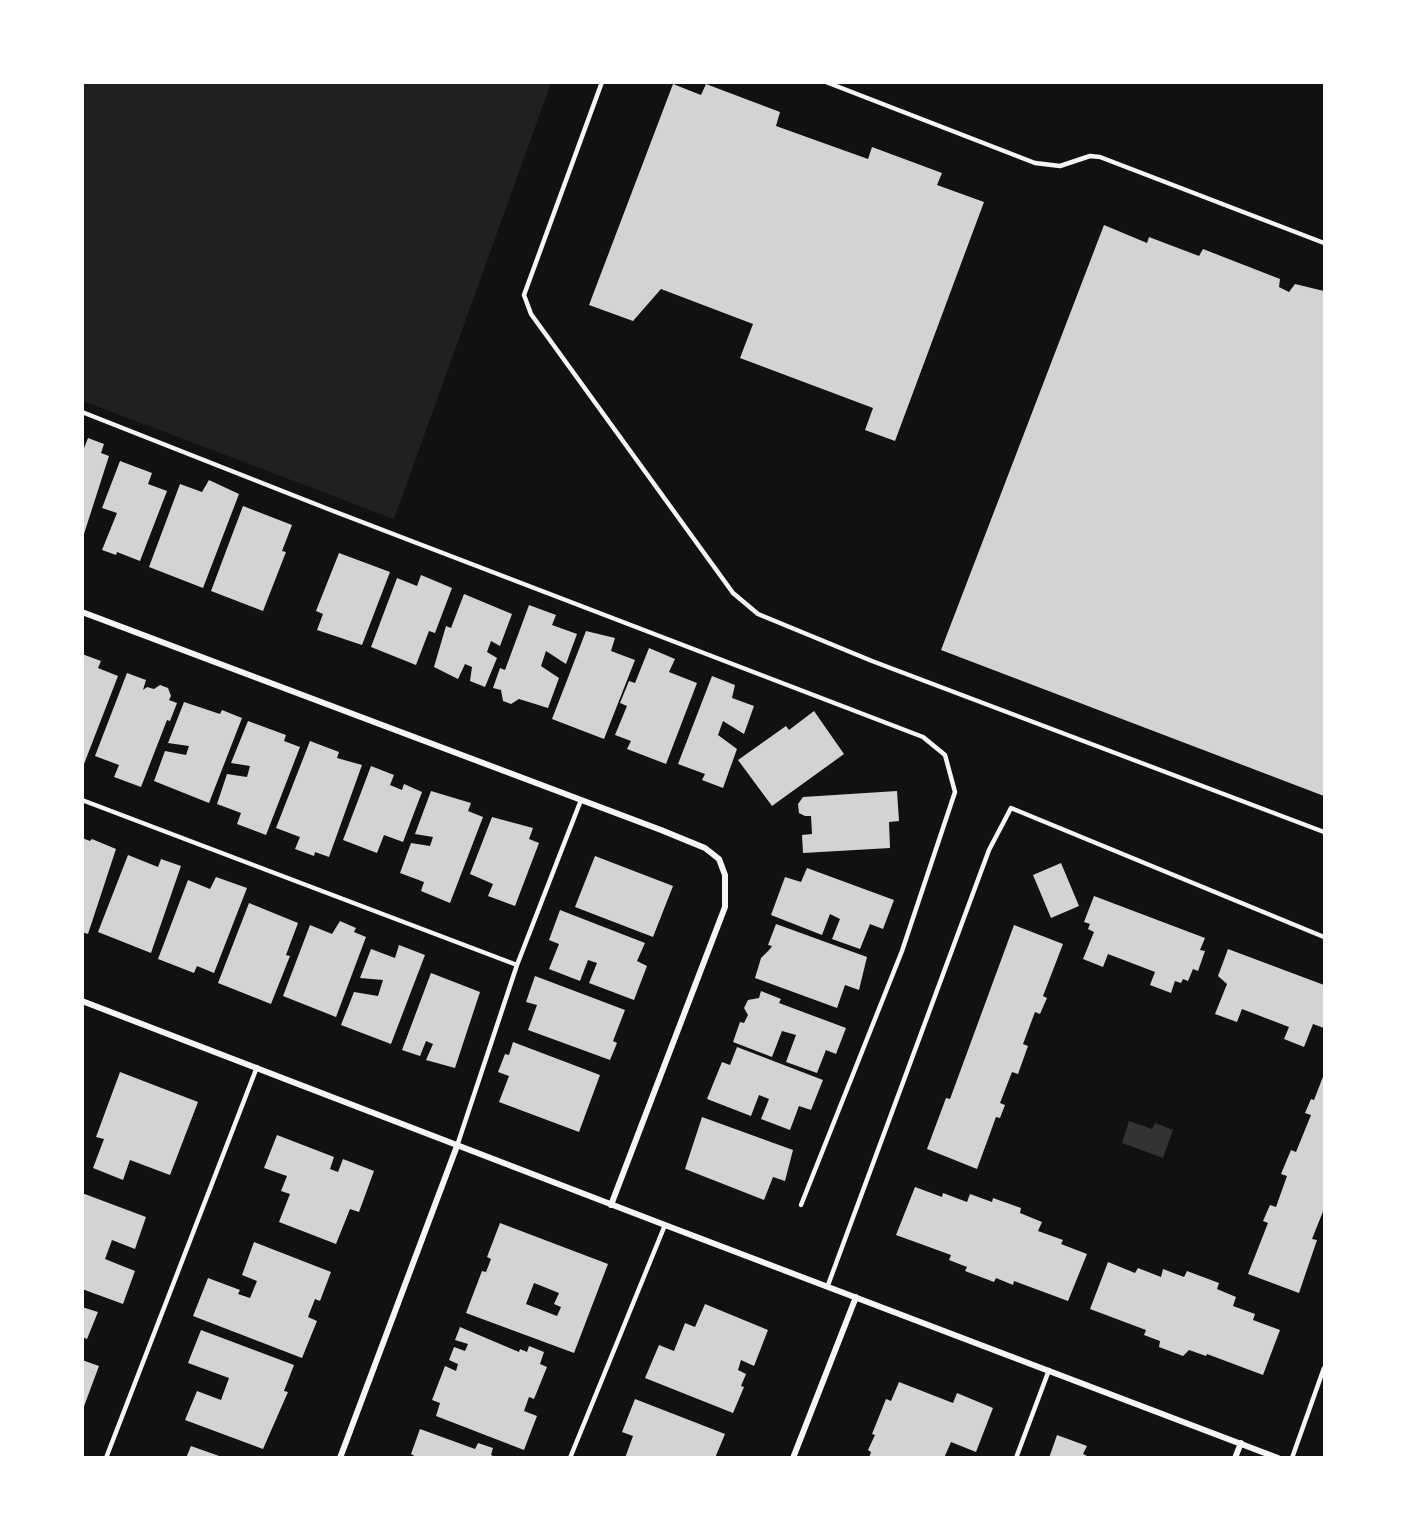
<!DOCTYPE html>
<html>
<head>
<meta charset="utf-8">
<style>
  body { margin:0 }
  #map { position:relative; width:1407px; height:1540px; overflow:hidden; background:#111; font-family:Jost,sans-serif }
  canvas { display:block }
  .frame { position:absolute; inset:0; border:84px solid #fff; pointer-events:none }
</style>
</head>
<body>
<div id="map">
<canvas width="1407" height="1540"></canvas>
<div class="frame"></div>
</div>
<script>
const ctx = document.querySelector('canvas').getContext('2d');
ctx.lineJoin = 'round';
function fill(path, color) { ctx.fillStyle = color; ctx.fill(path, 'evenodd'); }
const poly = rows => new Path2D(rows.map(r => 'M' + r).join(''));
function trace(path, color, width, dash) { ctx.strokeStyle = color; ctx.lineWidth = width; ctx.lineCap = dash ? 'butt' : 'round'; ctx.setLineDash(dash || []); ctx.stroke(path); }
fill(poly([
  [82,83,551,83,394,519,83,401]
]), '#202020');
fill(poly([
  [1129,1121,1152,1129,1155,1123,1173,1130,1163,1158,1122,1143]
]), '#333');
fill(poly([
  [673,84,701,95,706,84,780,112,776,126,868,159,872,147,942,173,937,185,984,202,895,441,865,430,873,408,740,358,753,324,661,289,633,321,589,305],
  [1104,225,1147,243,1149,237,1199,256,1203,249,1280,279,1279,287,1289,292,1295,284,1324,291,1324,796,941,650],
  [88,438,104,444,101,453,109,456,83,537,82,448,84,448],
  [120,461,152,473,148,484,167,491,140,561,117,552,116,555,102,550,117,513,102,508],
  [209,480,239,494,203,588,149,567,180,484,202,492],
  [243,506,292,525,282,551,286,552,263,611,211,591],
  [339,553,390,572,362,645,317,630,323,614,316,611],
  [421,575,452,588,435,633,429,631,416,665,371,647,397,578,417,586],
  [464,594,512,614,500,646,491,641,487,652,497,658,485,687,470,681,472,667,465,664,458,679,434,667,446,626,451,628],
  [529,605,556,615,552,625,577,634,566,664,546,651,541,666,559,678,548,708,519,699,511,704,503,701,501,690,493,688,500,668,505,670],
  [586,631,615,638,611,651,635,660,604,739,552,719],
  [649,648,675,659,669,672,697,683,666,764,627,749,631,741,615,735,627,706,620,703,629,681,635,683],
  [82,654,101,661,98,668,118,676,84,764,82,763],
  [127,673,146,680,143,690,147,687,154,689,160,685,168,688,171,696,169,700,177,703,170,721,167,720,141,787,114,777,119,765,95,756],
  [712,676,735,685,732,698,754,706,744,734,723,721,718,735,737,749,723,788,702,780,705,774,678,764],
  [184,702,220,714,222,710,242,718,209,803,154,781,165,751,186,755,189,746,168,743],
  [814,711,844,754,772,806,738,760,786,726,789,730],
  [248,721,286,735,284,741,300,747,266,835,237,824,241,813,217,804,227,774,247,777,250,766,231,763],
  [310,741,339,752,337,758,362,765,329,857,315,852,314,856,295,849,300,837,276,828],
  [371,766,394,775,390,785,402,790,404,784,422,792,403,842,384,835,377,853,343,840],
  [431,791,471,803,468,811,483,817,450,903,421,891,424,882,400,873,411,843,430,846,433,837,415,834],
  [897,791,899,821,889,822,890,848,803,853,802,835,812,834,811,816,805,816,799,813,798,804,803,797],
  [492,817,533,828,529,839,539,843,515,906,488,896,493,884,470,874],
  [82,838,90,841,92,839,116,849,88,934,82,932],
  [128,855,158,867,161,859,181,866,151,953,98,932],
  [595,856,673,886,653,937,575,907],
  [1061,863,1079,906,1051,918,1033,875],
  [807,868,894,900,883,929,870,924,860,949,832,939,840,919,830,914,822,935,771,915,785,877,801,882],
  [216,877,247,888,214,973,197,966,194,973,158,959,188,880,210,889],
  [1094,896,1205,938,1200,950,1205,951,1198,971,1193,969,1188,981,1183,979,1181,983,1175,981,1171,993,1150,985,1155,972,1108,954,1103,967,1083,959,1094,932,1088,929,1090,924,1084,922],
  [249,903,298,923,286,955,290,956,271,1004,218,983],
  [560,910,645,943,637,961,647,966,634,1000,589,983,597,963,588,960,580,981,549,969,559,944,549,940],
  [340,921,356,928,354,932,366,937,336,1017,283,996,310,925,332,934],
  [776,924,867,957,859,990,845,985,837,1008,755,978,761,958,770,949,772,946,768,945],
  [1014,925,1063,944,1043,996,1047,998,1040,1014,1035,1012,1023,1044,1028,1046,1018,1074,1012,1072,1000,1103,1005,1105,1000,1118,996,1117,977,1169,927,1149,946,1098,950,1099],
  [399,945,425,955,391,1044,341,1025,354,992,378,996,383,980,360,978,371,949,395,958],
  [1228,949,1324,985,1324,1028,1313,1024,1304,1047,1284,1039,1289,1027,1242,1009,1237,1022,1215,1014,1227,984,1218,976],
  [431,973,480,992,455,1068,426,1060,433,1044,426,1041,420,1056,402,1050],
  [535,976,625,1010,613,1041,617,1043,610,1060,528,1030,537,1005,526,1002],
  [761,991,781,999,779,1003,846,1028,836,1054,826,1050,817,1073,786,1062,796,1035,782,1031,772,1057,733,1042,740,1022,744,1023,748,1015,744,1008,748,1000,759,998],
  [513,1042,600,1075,579,1132,499,1102,509,1076,498,1072,505,1054,509,1055],
  [737,1047,823,1080,811,1110,799,1106,790,1130,761,1119,769,1099,759,1095,751,1116,707,1099,722,1062,730,1065],
  [120,1072,198,1102,170,1175,130,1160,123,1180,93,1168,104,1139,96,1137],
  [1324,1074,1324,1209,1312,1239,1317,1240,1299,1293,1248,1274,1268,1223,1263,1221,1270,1205,1276,1207,1287,1176,1281,1174,1291,1150,1296,1152,1311,1115,1305,1113,1311,1099,1314,1100],
  [702,1117,793,1150,785,1181,773,1177,764,1200,685,1169],
  [277,1135,334,1157,330,1169,338,1172,343,1159,374,1171,359,1212,350,1209,336,1244,279,1222,290,1194,281,1191,287,1176,264,1168],
  [915,1187,942,1197,943,1193,967,1202,970,1194,992,1202,993,1198,1021,1208,1020,1213,1042,1222,1038,1231,1063,1240,1061,1244,1087,1254,1068,1301,1014,1281,1013,1285,996,1278,994,1282,965,1271,967,1267,949,1260,951,1255,896,1235],
  [82,1193,146,1217,135,1249,112,1240,105,1259,135,1271,123,1304,82,1289],
  [500,1223,608,1264,574,1353,466,1313,482,1271,486,1272,491,1259,487,1257],
  [534,1283,559,1293,554,1304,561,1307,557,1316,526,1304],
  [254,1242,331,1272,320,1301,315,1299,308,1317,317,1321,302,1358,193,1316,208,1278,240,1290,238,1294,250,1298,257,1281,242,1275],
  [1108,1262,1135,1273,1138,1268,1161,1277,1163,1269,1184,1277,1187,1271,1219,1283,1217,1289,1236,1297,1233,1306,1255,1314,1253,1320,1280,1330,1263,1375,1207,1354,1206,1356,1189,1350,1183,1356,1159,1347,1160,1341,1144,1335,1146,1330,1090,1309],
  [705,1304,768,1330,754,1366,741,1360,738,1370,746,1374,741,1386,744,1387,733,1413,645,1378,659,1345,674,1351,685,1323,695,1327],
  [82,1307,98,1312,87,1339,82,1337],
  [460,1327,519,1352,520,1349,527,1352,529,1346,544,1352,540,1364,547,1367,534,1399,529,1397,524,1411,537,1416,524,1450,436,1416,440,1403,432,1400,445,1366,456,1371,458,1364,449,1360,454,1347,465,1351,468,1344,455,1340],
  [201,1330,294,1365,284,1391,288,1392,263,1449,185,1420,197,1391,221,1400,229,1378,188,1363],
  [82,1360,99,1366,83,1409,82,1409],
  [899,1382,953,1403,957,1393,993,1408,976,1452,951,1442,944,1458,869,1458,871,1452,868,1450,875,1435,872,1434,886,1399,891,1401],
  [635,1399,725,1434,715,1458,625,1458,633,1436,622,1432],
  [420,1429,475,1449,478,1443,493,1448,491,1455,497,1458,418,1458,411,1454],
  [1057,1435,1087,1446,1083,1454,1091,1458,1049,1458],
  [191,1446,222,1457,222,1458,186,1458]
]), '#d3d3d3');
trace(poly([
  [602,82,524,295,531,314,733,593,758,614,872,661,1324,832],
  [826,82,1035,163,1060,166,1090,156,1100,157,1324,243],
  [82,412,328,509,923,737,945,755,955,792,902,951,801,1205],
  [82,800,517,965],
  [457,1146,517,965,581,800],
  [828,1285,989,850,1011,808,1324,937],
  [106,1458,257,1067],
  [570,1458,665,1225],
  [1016,1458,1049,1370],
  [1292,1458,1324,1368]
]), '#f5f5f5', 4.5);
trace(poly([
  [82,612,661,830,705,848,719,859,725,875,725,907,611,1205],
  [82,1001,665,1225,1278,1458],
  [340,1458,457,1146],
  [793,1458,856,1297],
  [1235,1458,1241,1443]
]), '#f5f5f5', 6);
</script>
</body>
</html>
